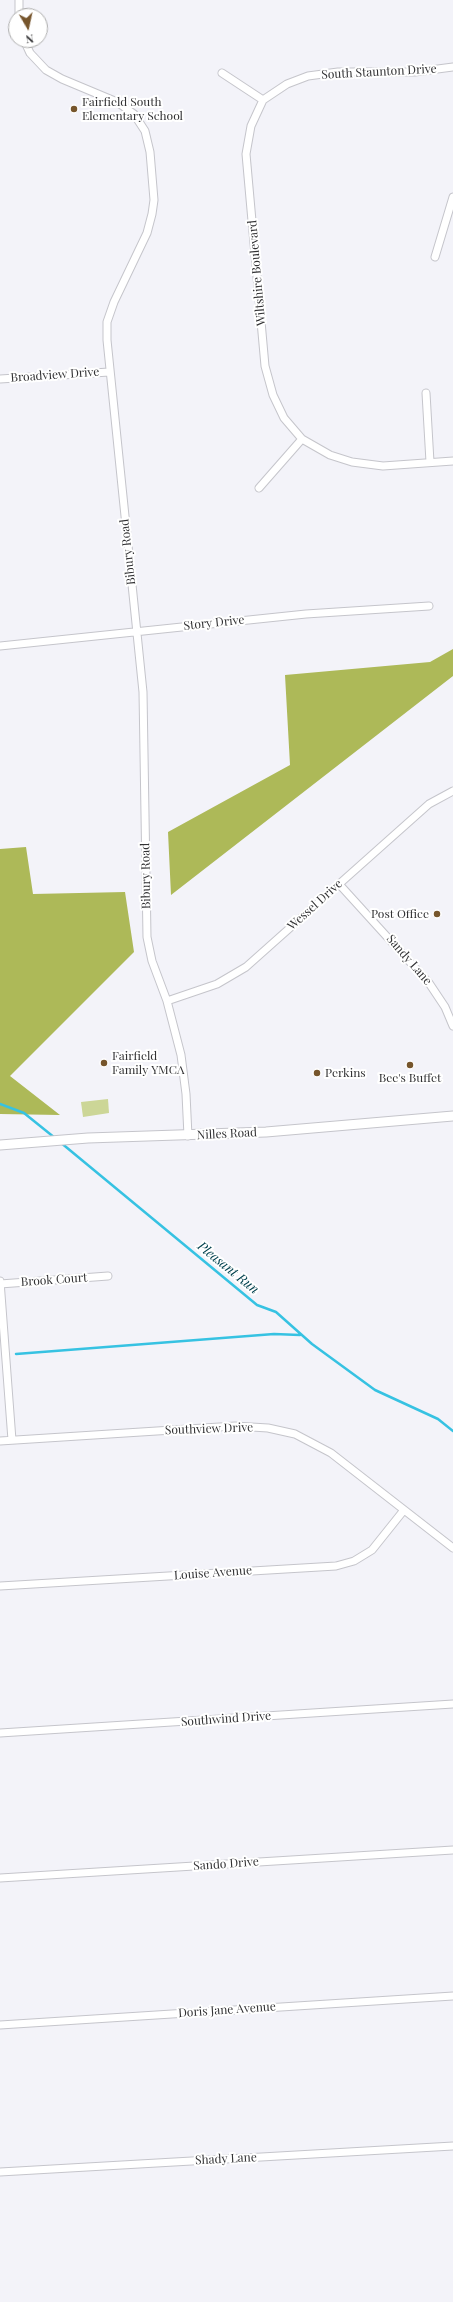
<!DOCTYPE html>
<html>
<head>
<meta charset="utf-8">
<style>
  body { margin:0 }
  #map { position:relative; width:453px; height:2302px; overflow:hidden; background:#f3f3f9; font-family:"Playfair Display",serif }
  canvas { display:block }
  .north { position:absolute; left:8px; top:8px; width:40px; height:40px; box-sizing:border-box; background:#fff; border:1px solid #adadad; border-radius:50%; rotate:171deg; font-size:11px; font-weight:700; line-height:16px; text-align:center; color:#313133 }
  .north::after { content:''; display:block; margin:auto; width:14px; height:18px; background:#76552c; clip-path:polygon(50% 0,100% 100%,50% 72%,0 100%) }
</style>
</head>
<body>
<div id="map">
<canvas width="453" height="2302"></canvas>
<div class="north">N</div>
</div>
<script>
const ctx = document.querySelector('canvas').getContext('2d');
ctx.lineJoin = 'round';
function fill(path, color) { ctx.fillStyle = color; ctx.fill(path, 'evenodd'); }
const poly = rows => new Path2D(rows.map(r => 'M' + r).join(''));
function trace(path, color, width, dash) { ctx.strokeStyle = color; ctx.lineWidth = width; ctx.lineCap = dash ? 'butt' : 'round'; ctx.setLineDash(dash || []); ctx.stroke(path); }
function drawText(font, color, halo, rows, align = 'center') {
  ctx.font = font + ' "Playfair Display",serif'; ctx.lineWidth = 4; ctx.setLineDash([]); ctx.textBaseline = 'middle'; ctx.strokeStyle = halo; ctx.fillStyle = color; for (const [text, x, y, turn = 0] of rows) {
    ctx.save(); ctx.translate(x, y); ctx.rotate((+turn || 0) * Math.PI / 180); ctx.textAlign = isNaN(turn) ? turn : align; if (halo) ctx.strokeText(text, 0, 0); ctx.fillText(text, 0, 0); ctx.restore();
  }
}
fill(poly([
  [108,1099,109,1113,83,1117,81,1102]
]), '#ccd697');
fill(poly([
  [453,649,453,676,171,895,168,832,290,765,285,675,430,662],
  [26,847,33,894,125,892,134,952,10,1076,60,1115,0,1114,0,849]
]), '#adb958');
trace(poly([
  [0,1104,24,1113,55,1138],
  [60,1142,257,1305,276,1312,312,1344,375,1390,438,1419,453,1431],
  [16,1354,274,1334,300,1335]
]), '#36c2e2', 2.5);
const minor = poly([
  [19,0,19,16],
  [24,40,30,53,46,70,62,79,117,102,134,114,145,131,150,152,154,200,152,214,147,233,114,302,107,322,107,340,143,692,147,937,152,961,167,1001,181,1055,186,1094,188,1136],
  [222,73,263,100],
  [263,100,251,126,246,154,265,366,273,395,284,418,302,439,330,455,352,462,383,466,453,461],
  [263,100,287,84,308,76,338,72,415,72,453,67],
  [435,257,453,197],
  [0,379,109,372],
  [426,393,430,462],
  [259,488,302,439],
  [0,646,306,614,429,606],
  [339,884,429,983,445,1007,453,1026],
  [167,1001,217,984,246,967,429,804,453,791],
  [0,1281,12,1440],
  [0,1284,108,1276],
  [0,1441,235,1426,268,1428,295,1434,331,1453,453,1548],
  [0,1586,336,1566,354,1561,372,1550,404,1510],
  [0,1733,453,1704],
  [0,1878,453,1850],
  [0,2025,453,1996],
  [0,2172,453,2146]
]);
const tertiary = poly([
  [0,1145,88,1138,266,1132,453,1116]
]);
trace(minor, '#c5c5cb', 9);
trace(tertiary, '#c5c5cb', 11);
trace(minor, '#fff', 7);
trace(tertiary, '#fff', 9);
for (const [x, y, r, color] of [
  [74,109,4,"#76552c"],
  [437,914,4,"#76552c"],
  [104,1063,4,"#76552c"],
  [410,1065,4,"#76552c"],
  [317,1073,4,"#76552c"]
]) { const dot = new Path2D(); dot.arc(x, y, r, 0, 2 * Math.PI); ctx.fillStyle = color; ctx.fill(dot); trace(dot, '#fff', 1.5); }
drawText('12px', '#313133', '#fff', [
  ["South Staunton Drive",379,72,-3],
  ["Wiltshire Boulevard",257,273,-95],
  ["Broadview Drive",55,375,-4],
  ["Bibury Road",128,552,-96],
  ["Story Drive",214,623,-6],
  ["Bibury Road",146,876,-91],
  ["Wessel Drive",315,905,-42],
  ["Sandy Lane",409,960,49],
  ["Nilles Road",227,1134,-3],
  ["Brook Court",54,1280,-4],
  ["Southview Drive",209,1429,-2],
  ["Louise Avenue",213,1573,-4],
  ["Southwind Drive",226,1719,-4],
  ["Sando Drive",226,1864,-4],
  ["Doris Jane Avenue",227,2010,-4],
  ["Shady Lane",226,2159,-3]
]);
drawText('12px', '#313133', '#fff', [
  ["Fairfield South",82,102],
  ["Elementary School",82,116],
  ["Post Office",429,914,"right"],
  ["Fairfield",112,1056],
  ["Family YMCA",112,1070],
  ["Perkins",325,1073],
  ["Bee's Buffet",410,1078,"center"]
], 'left');
drawText('italic 13px', '#01404d', '#fff', [
  ["Pleasant Run",228,1268,39]
]);
</script>
</body>
</html>
